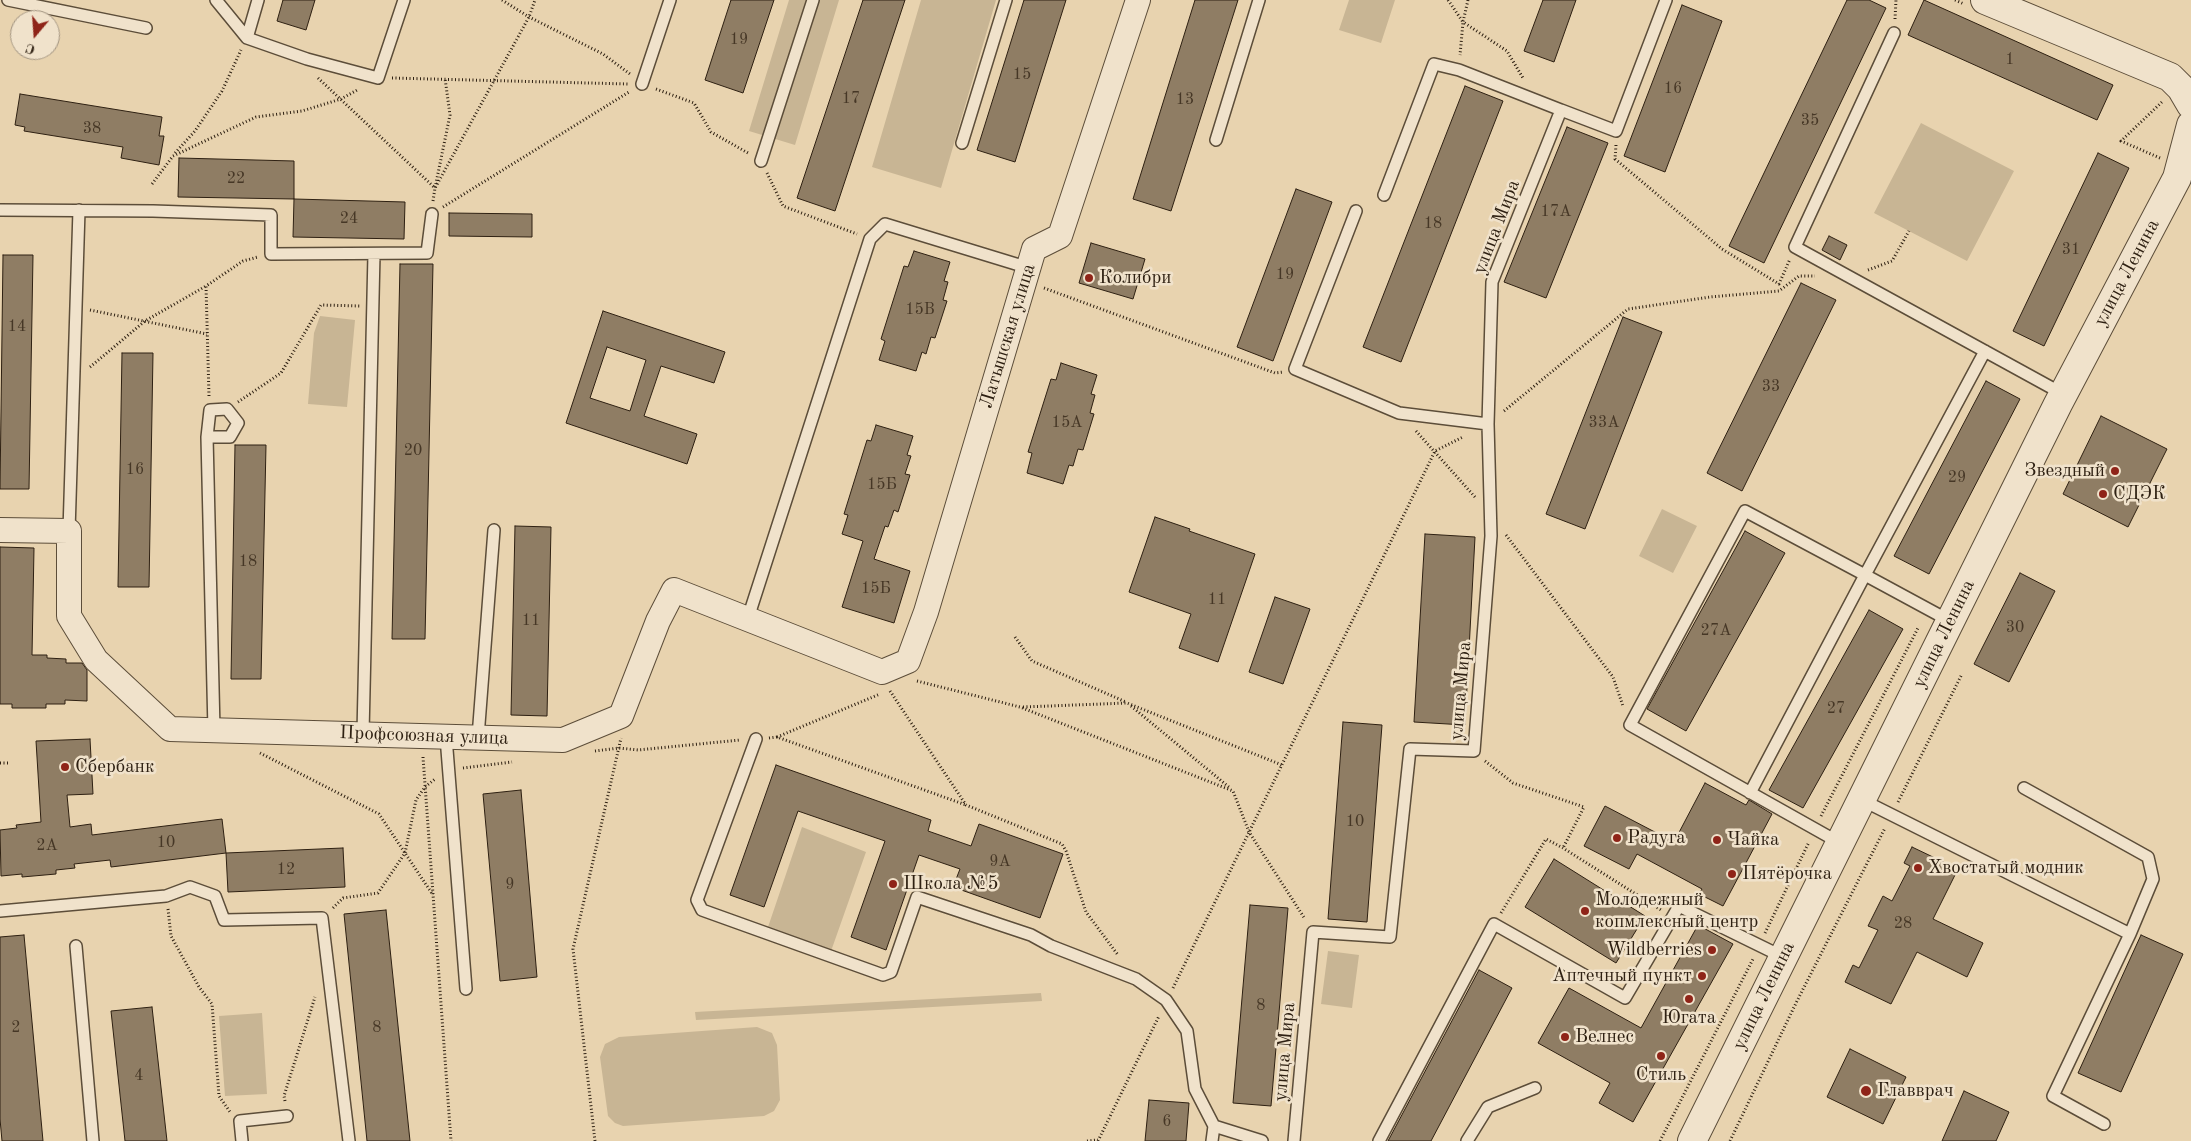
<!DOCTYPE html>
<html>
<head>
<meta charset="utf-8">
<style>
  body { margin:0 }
  #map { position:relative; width:2191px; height:1141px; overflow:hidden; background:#e8d3af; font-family:"Old Standard TT",serif }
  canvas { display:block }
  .north { position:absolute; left:10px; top:10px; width:50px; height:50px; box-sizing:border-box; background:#f0e2cb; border:1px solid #a29481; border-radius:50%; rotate:198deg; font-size:14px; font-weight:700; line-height:20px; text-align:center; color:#2e2012 }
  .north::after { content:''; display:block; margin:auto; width:18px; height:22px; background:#8f2418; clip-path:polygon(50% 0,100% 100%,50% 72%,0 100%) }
</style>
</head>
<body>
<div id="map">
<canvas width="2191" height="1141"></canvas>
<div class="north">С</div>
</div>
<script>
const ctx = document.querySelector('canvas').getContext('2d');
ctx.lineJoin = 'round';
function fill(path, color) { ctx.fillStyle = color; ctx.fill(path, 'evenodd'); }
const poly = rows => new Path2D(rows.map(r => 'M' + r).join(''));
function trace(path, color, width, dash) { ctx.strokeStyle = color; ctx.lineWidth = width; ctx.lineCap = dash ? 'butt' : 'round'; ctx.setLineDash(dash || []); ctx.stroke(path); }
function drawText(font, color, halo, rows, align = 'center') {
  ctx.font = font + ' "Old Standard TT",serif'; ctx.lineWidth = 5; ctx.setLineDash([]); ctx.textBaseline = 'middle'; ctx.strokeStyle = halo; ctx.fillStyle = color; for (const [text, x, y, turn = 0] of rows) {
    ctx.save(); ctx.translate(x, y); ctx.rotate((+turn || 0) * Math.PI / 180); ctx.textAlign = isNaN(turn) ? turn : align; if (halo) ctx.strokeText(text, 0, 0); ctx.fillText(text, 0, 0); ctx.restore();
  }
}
fill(poly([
  [789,0,839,0,795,145,749,131],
  [921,0,996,0,941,188,872,167],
  [1349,0,1395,0,1381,43,1339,30],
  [1921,123,2014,171,1967,261,1874,213],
  [320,316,355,320,347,407,308,404,314,333],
  [1662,509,1697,526,1673,573,1639,556],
  [802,827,866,852,830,954,767,930],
  [1328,951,1359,955,1352,1008,1321,1004],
  [1041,993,1042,1001,696,1020,695,1012],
  [262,1013,267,1094,225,1096,219,1016],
  [757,1027,772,1033,777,1045,780,1100,774,1111,764,1116,623,1126,615,1123,608,1116,600,1057,605,1044,619,1037]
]), '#c8b594');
const building = poly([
  [283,0,315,0,306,30,277,21,283,0],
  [731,0,774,0,743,93,705,80,731,0],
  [863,0,905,0,835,211,797,198,863,0],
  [1024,0,1066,0,1015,162,977,150,1024,0],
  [1195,0,1238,0,1171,211,1133,199,1195,0],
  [1543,0,1576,0,1554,62,1524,51,1543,0],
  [1847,0,1869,0,1886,8,1764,263,1729,246,1847,0],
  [1924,0,2113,85,2097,120,1908,35,1924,0],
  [1682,5,1722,21,1665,172,1624,156,1682,5],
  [1465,86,1503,101,1401,362,1363,347,1465,86],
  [20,94,162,117,159,136,164,136,159,165,121,158,123,147,24,131,25,127,15,125,20,94],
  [1567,127,1608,143,1546,298,1504,282,1567,127],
  [2098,153,2129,168,2044,346,2013,331,2098,153],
  [179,158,294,161,294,199,178,197,179,158],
  [1296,189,1332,202,1273,361,1237,347,1296,189],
  [294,199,405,202,404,239,293,237,294,199],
  [449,213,532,214,532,237,449,236,449,213],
  [1829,236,1847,245,1840,260,1822,250,1829,236],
  [1091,243,1145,259,1133,299,1079,283,1091,243],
  [914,251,950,262,944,281,948,282,943,300,947,301,935,338,931,337,926,354,922,352,916,371,879,360,885,341,881,339,904,266,908,267,914,251],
  [3,255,33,255,29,489,0,489,3,255],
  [400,264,433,264,425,639,392,639,400,264],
  [1801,283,1836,300,1742,491,1707,473,1801,283],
  [603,311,725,352,714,383,661,366,644,416,697,434,687,464,566,423,603,311],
  [607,347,646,360,630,411,590,398,607,347],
  [1623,317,1662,332,1585,529,1546,514,1623,317],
  [122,353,153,353,149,587,118,587,122,353],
  [1061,363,1097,375,1091,394,1095,395,1090,413,1094,414,1083,450,1078,449,1073,466,1069,465,1063,484,1027,473,1032,453,1028,452,1051,379,1056,380,1061,363],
  [1986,381,2020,399,1929,574,1894,556,1986,381],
  [2101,416,2167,449,2128,527,2063,494,2101,416],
  [876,425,913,436,907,455,911,456,905,474,910,475,898,512,894,510,888,527,885,526,874,559,910,571,894,623,842,607,863,541,842,534,848,515,844,514,867,440,871,441,876,425],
  [235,445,266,445,261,679,231,679,235,445],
  [1155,517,1190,529,1189,531,1255,554,1218,662,1179,648,1191,614,1129,592,1155,517],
  [515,526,551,527,547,716,511,715,515,526],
  [1745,531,1785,553,1686,731,1647,709,1745,531],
  [1425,534,1475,537,1465,725,1414,722,1425,534],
  [0,547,34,548,32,655,47,655,47,658,66,659,66,663,82,663,87,670,87,701,65,700,65,704,46,704,46,708,12,708,12,704,0,704,0,547],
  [2020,573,2055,591,2009,682,1974,664,2020,573],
  [1275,597,1310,609,1283,684,1249,672,1275,597],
  [1869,610,1903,629,1803,808,1769,790,1869,610],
  [1343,722,1382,725,1367,922,1328,919,1343,722],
  [90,739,93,794,67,795,70,827,91,824,92,835,222,819,226,853,111,867,110,860,74,864,75,868,56,870,56,874,22,877,22,874,1,876,0,830,17,828,16,825,41,822,36,741,90,739],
  [776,765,931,820,928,831,971,846,979,824,1063,854,1040,918,953,887,960,869,919,855,886,950,851,937,885,841,798,811,764,907,730,895,776,765],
  [1705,783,1746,805,1749,800,1772,814,1723,906,1699,894,1702,889,1637,854,1629,869,1584,846,1605,806,1674,842,1705,783],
  [521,790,537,977,500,981,483,794,521,790],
  [1912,847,1958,869,1933,919,1983,943,1967,977,1917,952,1891,1004,1845,982,1853,965,1859,968,1878,930,1868,926,1883,896,1892,901,1910,866,1904,863,1912,847],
  [343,848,345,887,228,892,226,853,343,848],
  [1554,859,1645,916,1616,963,1525,907,1554,859],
  [1250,905,1288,908,1271,1106,1233,1103,1250,905],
  [386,910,410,1141,367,1141,344,914,386,910],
  [1698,925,1733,944,1633,1122,1599,1103,1610,1083,1538,1043,1569,988,1641,1028,1698,925],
  [24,935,43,1141,2,1141,0,1119,0,937,24,935],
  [2141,935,2183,954,2121,1092,2078,1073,2141,935],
  [1479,970,1512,988,1431,1141,1388,1141,1479,970],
  [152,1007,167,1141,125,1141,111,1011,152,1007],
  [1850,1049,1906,1077,1883,1124,1827,1097,1850,1049],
  [1964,1091,2009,1112,1996,1141,1942,1141,1964,1091],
  [1149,1100,1189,1103,1186,1141,1145,1141,1149,1100]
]);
fill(building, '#8f7d64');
trace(building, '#2e2012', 1);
const service = poly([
  [8,0,146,28],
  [216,0,247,38,258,0],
  [1894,33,1795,247,2063,394],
  [247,38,307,59,378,78,404,0],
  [642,84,670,0],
  [1561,110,1616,131,1666,0],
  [1216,140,1259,0],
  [962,143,1006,0],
  [761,161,813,0],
  [0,210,153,211,271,215,271,254,427,253,432,214],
  [1356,211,1295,369,1399,413,1488,424],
  [207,437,230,437,238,423,227,409,210,410,207,437,214,730],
  [69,531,79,210],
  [748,618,870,239,885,224,1029,268],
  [363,733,374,254],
  [446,737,466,989],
  [478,737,494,530],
  [756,739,697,900,702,910,883,975,891,972,917,897,1031,935,1051,946,1136,979,1166,1000,1187,1031,1195,1089,1214,1126],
  [2024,788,2148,857,2153,879,2130,934],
  [1750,793,1865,575,1950,621],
  [1862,800,2130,934,2053,1096,2104,1124],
  [1840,843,1630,725,1745,511,1865,575,1985,351],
  [0,911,166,896,190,887,215,896,224,920,322,918,349,1141],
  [76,946,93,1141],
  [242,1141,240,1121,287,1116],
  [1212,1141,1214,1126,1262,1141],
  [1294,1141,1313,932,1390,937,1410,749,1474,751,1491,536,1488,424,1492,282,1561,110,1459,70,1434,64,1384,195],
  [1379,1141,1494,924,1625,998,1679,906,1783,957],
  [1467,1141,1488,1107,1535,1088]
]);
const minor = poly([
  [0,530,69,531,69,616,96,660,170,729,563,740,621,716,658,621,674,590,882,672,908,661,926,612,1034,249,1060,236,1138,0]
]);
const tertiary = poly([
  [1985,0,2170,77,2181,88,2191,105],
  [1692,1141,2058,404,2177,178,2191,125]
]);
trace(service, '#5c4d39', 14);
trace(minor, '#5c4d39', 26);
trace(tertiary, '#5c4d39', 30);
trace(poly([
  [502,0,529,17,603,54,630,74],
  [1448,0,1463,22,1460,55],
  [1468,0,1463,22,1507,51,1523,78],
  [1955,0,1964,4],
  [1895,19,1896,0],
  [318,78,435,188,450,115,445,78],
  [392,78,628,84],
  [656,89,694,103,711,132,748,153],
  [1616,145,1615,159,1722,249,1779,284,1790,259],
  [175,153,195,131,222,91,241,50],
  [2160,158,2121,141,2163,101],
  [767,173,783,206,857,234],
  [152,184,173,156,256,117,302,111,341,99,359,89],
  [433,201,435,188,529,17,535,0],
  [443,207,629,92],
  [1868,270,1892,261,1909,231],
  [1044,288,1275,373,1283,372],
  [90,310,207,334],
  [90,367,145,321,206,286],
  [209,396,206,286,243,261,258,257],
  [238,402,281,373,321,305,360,306],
  [1504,411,1628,309,1710,297,1779,291,1799,276,1815,276],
  [1416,431,1475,497],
  [1506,535,1613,677,1623,706],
  [1015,637,1032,661,1126,702],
  [917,681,1020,707,1233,791,1249,832,1305,919],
  [890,691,966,805,1062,844,1066,851,1086,912,1118,955],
  [1131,706,1230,788],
  [1023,707,1127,703,1282,765],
  [777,737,880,694],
  [769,738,777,737,966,805],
  [595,751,619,748,638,750,740,740],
  [260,753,379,814,433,895],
  [423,757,451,1141],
  [1485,761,1513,783,1584,807,1563,848],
  [0,763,10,763],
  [463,768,512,762],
  [1898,802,1962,674],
  [1821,816,1918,628],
  [333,908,343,898,378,893,405,853,416,800,425,787,435,779],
  [168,909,171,936,199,987,212,1004,219,1096,230,1112],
  [1501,913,1546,839,1563,848,1661,910],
  [1765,933,1809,842],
  [1173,988,1435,451,1463,437],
  [285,1101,284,1096,315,997],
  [595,1141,573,949,621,738],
  [1087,1141,1098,1140],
  [1098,1141,1159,1016],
  [1660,1141,1753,959],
  [1730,1141,1796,1003,1885,828]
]), '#2e2012', 3, [1, 2.5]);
trace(service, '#f0e2cb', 11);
trace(minor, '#f0e2cb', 24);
trace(tertiary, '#f0e2cb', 28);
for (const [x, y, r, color] of [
  [1089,278,5,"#8f2418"],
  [2115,471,5,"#8f2418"],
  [2103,494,5,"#8f2418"],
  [65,767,5,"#8f2418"],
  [1617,838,5,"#8f2418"],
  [1717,840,5,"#8f2418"],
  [1918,868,5,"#8f2418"],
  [1732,874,5,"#8f2418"],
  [893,884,5,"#8f2418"],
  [1585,911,5,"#8f2418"],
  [1712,950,5,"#8f2418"],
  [1702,976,5,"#8f2418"],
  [1689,999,5,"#8f2418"],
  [1565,1037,5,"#8f2418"],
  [1661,1056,5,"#8f2418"],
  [1866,1091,6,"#8f2418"]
]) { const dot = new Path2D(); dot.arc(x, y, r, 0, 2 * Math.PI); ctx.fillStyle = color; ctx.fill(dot); trace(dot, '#f0e2cb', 2); }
drawText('16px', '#463726', null, [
  ["19",739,40],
  ["1",2010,60],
  ["15",1022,75],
  ["16",1673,89],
  ["17",851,99],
  ["13",1185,100],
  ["35",1810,121],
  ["38",92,129],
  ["22",236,179],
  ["17А",1556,212],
  ["24",349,219],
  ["18",1433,224],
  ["31",2071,250],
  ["19",1285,275],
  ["15В",920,310],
  ["14",17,327],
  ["33",1771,387],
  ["15А",1067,423],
  ["33А",1604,423],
  ["20",413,451],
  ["16",135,470],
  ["29",1957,478],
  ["15Б",882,485],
  ["18",248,562],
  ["15Б",876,589],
  ["11",1217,600],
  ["11",531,621],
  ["30",2015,628],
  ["27А",1716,631],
  ["27",1836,709],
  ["10",1355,822],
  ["10",166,843],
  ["2А",47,846],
  ["9А",1000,862],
  ["12",286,870],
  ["9",510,885],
  ["28",1903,924],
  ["8",1261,1006],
  ["2",16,1028],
  ["8",377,1028],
  ["4",139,1076],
  ["6",1167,1122]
]);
drawText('19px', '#2e2012', '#f0e2cb', [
  ["улица Мира",1497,227,-69],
  ["улица Ленина",2127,273,-62],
  ["Латышская улица",1008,336,-73],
  ["улица Ленина",1944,634,-64],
  ["улица Мира",1461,691,-85],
  ["Профсоюзная улица",424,736,2],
  ["улица Ленина",1764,996,-64],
  ["улица Мира",1285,1052,-85]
]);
drawText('19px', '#2e2012', '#f0e2cb', [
  ["Колибри",1099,278],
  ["Звездный",2105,471,"right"],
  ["СДЭК",2113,494],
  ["Сбербанк",75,767],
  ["Радуга",1627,838],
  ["Чайка",1727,840],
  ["Хвостатый модник",1928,868],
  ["Пятёрочка",1742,874],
  ["Школа №5",903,884],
  ["Молодежный",1595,900],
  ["копмлексный центр",1595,922],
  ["Wildberries",1702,950,"right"],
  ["Аптечный пункт",1692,976,"right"],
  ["Югата",1689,1018,"center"],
  ["Велнес",1575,1037],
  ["Стиль",1661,1075,"center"],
  ["Главврач",1877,1091]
], 'left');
</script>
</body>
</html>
